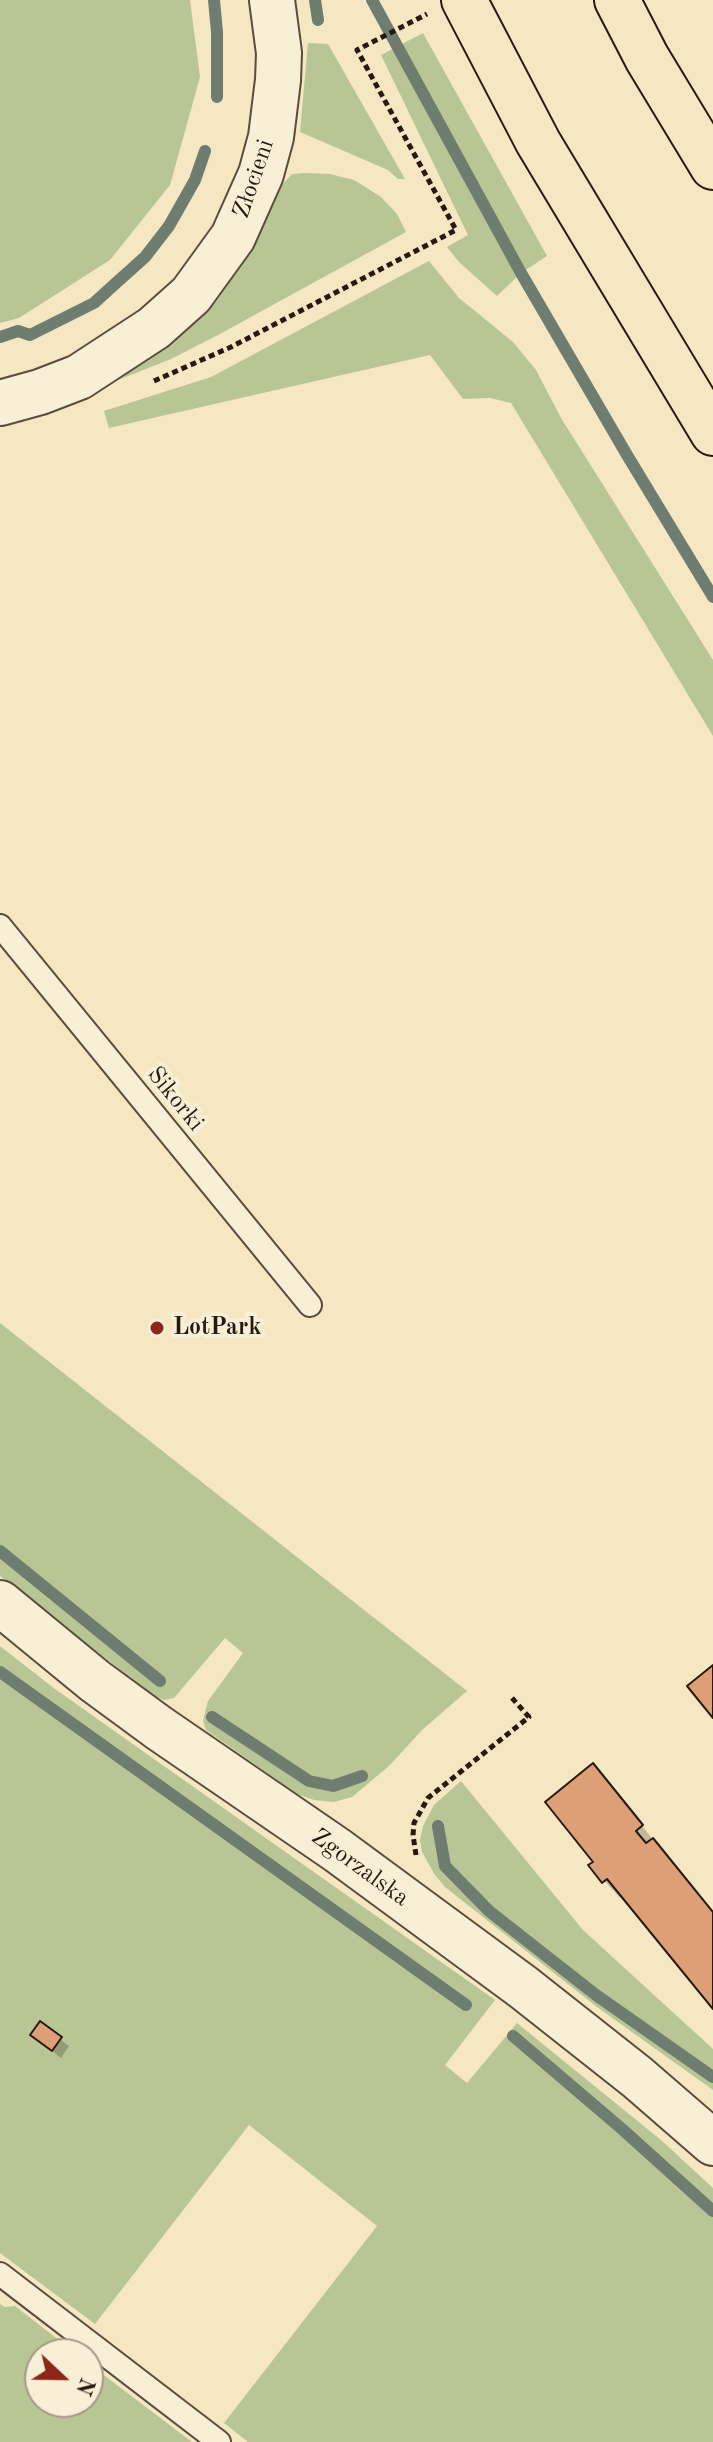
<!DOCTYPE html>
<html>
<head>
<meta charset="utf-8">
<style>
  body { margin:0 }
  #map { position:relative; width:713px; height:2442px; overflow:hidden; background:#f4e7c2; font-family:"Old Standard TT",serif }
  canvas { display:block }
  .north { position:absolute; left:24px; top:2338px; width:80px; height:80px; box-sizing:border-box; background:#f8efd7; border:2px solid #a59987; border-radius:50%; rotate:112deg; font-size:22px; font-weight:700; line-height:32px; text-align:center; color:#281910 }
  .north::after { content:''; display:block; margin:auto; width:28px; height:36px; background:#8f2418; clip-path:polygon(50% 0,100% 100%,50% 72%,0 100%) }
</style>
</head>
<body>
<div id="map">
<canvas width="713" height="2442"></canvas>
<div class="north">N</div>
</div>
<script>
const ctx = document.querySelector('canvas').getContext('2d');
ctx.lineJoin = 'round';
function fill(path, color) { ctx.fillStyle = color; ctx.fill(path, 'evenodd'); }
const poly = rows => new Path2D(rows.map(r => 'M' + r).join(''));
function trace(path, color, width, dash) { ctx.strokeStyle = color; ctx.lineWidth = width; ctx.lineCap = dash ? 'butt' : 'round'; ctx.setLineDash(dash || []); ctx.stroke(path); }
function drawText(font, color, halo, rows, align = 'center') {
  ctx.font = font + ' "Old Standard TT",serif'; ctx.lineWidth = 8; ctx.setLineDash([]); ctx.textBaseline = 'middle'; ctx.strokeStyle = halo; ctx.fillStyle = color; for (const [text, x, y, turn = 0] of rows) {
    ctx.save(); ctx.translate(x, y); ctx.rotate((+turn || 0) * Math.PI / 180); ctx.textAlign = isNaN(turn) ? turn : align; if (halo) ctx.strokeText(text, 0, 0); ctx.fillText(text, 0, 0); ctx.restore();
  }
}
fill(poly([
  [0,0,190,0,200,77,170,185,110,260,19,318,0,323],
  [423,33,547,256,521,273,497,296,459,262,447,247,468,235,381,55],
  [308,43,328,44,405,179,398,179,388,170,300,132],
  [306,173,330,174,354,180,381,197,397,214,406,232,218,335,171,359,118,380,179,335,207,305,254,242,281,186,292,174],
  [429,261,459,298,513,342,536,370,561,418,713,660,713,736,511,403,490,398,463,399,430,355,109,428,104,411,211,377],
  [0,1323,467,1691,422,1730,389,1766,352,1797,334,1802,314,1800,297,1794,206,1730,203,1721,208,1701,243,1653,225,1638,174,1698,164,1700,154,1696,0,1576],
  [0,1646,55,1689,495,2000,445,2065,467,2083,517,2023,661,2140,713,2188,713,2442,248,2442,224,2423,377,2226,249,2125,95,2324,0,2253],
  [461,1781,583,1930,713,2049,713,2090,597,2007,445,1887,435,1875,422,1852,420,1840,423,1826,434,1805],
  [0,2304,5,2307,15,2306,77,2354,40,2354,40,2402,88,2402,88,2363,192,2442,0,2442]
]), '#b8c696');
fill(poly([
  [593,1766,609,1782,656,1844,713,1911,713,2006,623,1895,620,1898,591,1866,596,1862],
  [40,2024,69,2046,61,2058,32,2035]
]), '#0003');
trace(poly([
  [214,0,217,32,217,97],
  [315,0,318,20],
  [372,0,521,273,627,455,713,597],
  [0,337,18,331,30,335,94,303,116,283,145,257,169,226,195,180,205,151],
  [0,1551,160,1681],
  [0,1672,466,2005],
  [212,1717,309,1781,333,1786,362,1776],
  [438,1826,445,1866,489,1911,596,1995,713,2077],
  [513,2036,622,2129,713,2211]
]), '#6e7d6f', 12);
const building = poly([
  [713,1665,713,1718,687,1686,713,1665],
  [593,1763,643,1825,636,1831,646,1843,653,1838,713,1912,713,2009,607,1879,602,1883,588,1865,593,1862,545,1802,593,1763],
  [40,2021,62,2037,52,2051,30,2035,40,2021]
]);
fill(building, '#dd9f76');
trace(building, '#281910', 2);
const service = poly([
  [0,926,310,1305],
  [0,2274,219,2442]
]);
const tertiary = poly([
  [0,403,40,392,79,377,154,328,191,295,233,237,261,174,271,137,278,80,279,53,272,0],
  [0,1603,95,1681,159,1728,337,1850,523,1987,637,2077,713,2143]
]);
const motorway = poly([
  [464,0,538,142,713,433],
  [617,0,647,58,713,167]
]);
trace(service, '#5b4c3c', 26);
trace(tertiary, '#5b4c3c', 48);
trace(motorway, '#281910', 48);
trace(poly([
  [154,381,231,347,456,230,357,50,427,14],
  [416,1855,413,1835,414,1823,428,1798,529,1717,512,1698]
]), '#281910', 5, [6, 4]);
trace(service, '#f8efd7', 22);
trace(tertiary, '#f8efd7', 44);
trace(motorway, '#f4e7c2', 44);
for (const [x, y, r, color] of [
  [157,1328,8,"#8f2418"]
]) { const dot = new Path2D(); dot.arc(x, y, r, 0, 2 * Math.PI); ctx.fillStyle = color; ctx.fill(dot); trace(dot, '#f8efd7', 3); }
drawText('24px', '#281910', '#f8efd7', [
  ["Złocieni",254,179,-71],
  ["Sikorki",175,1099,51],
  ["Zgorzalska",360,1868,36]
]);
drawText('bold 24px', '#281910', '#f8efd7', [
  ["LotPark",173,1328]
], 'left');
</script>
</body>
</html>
